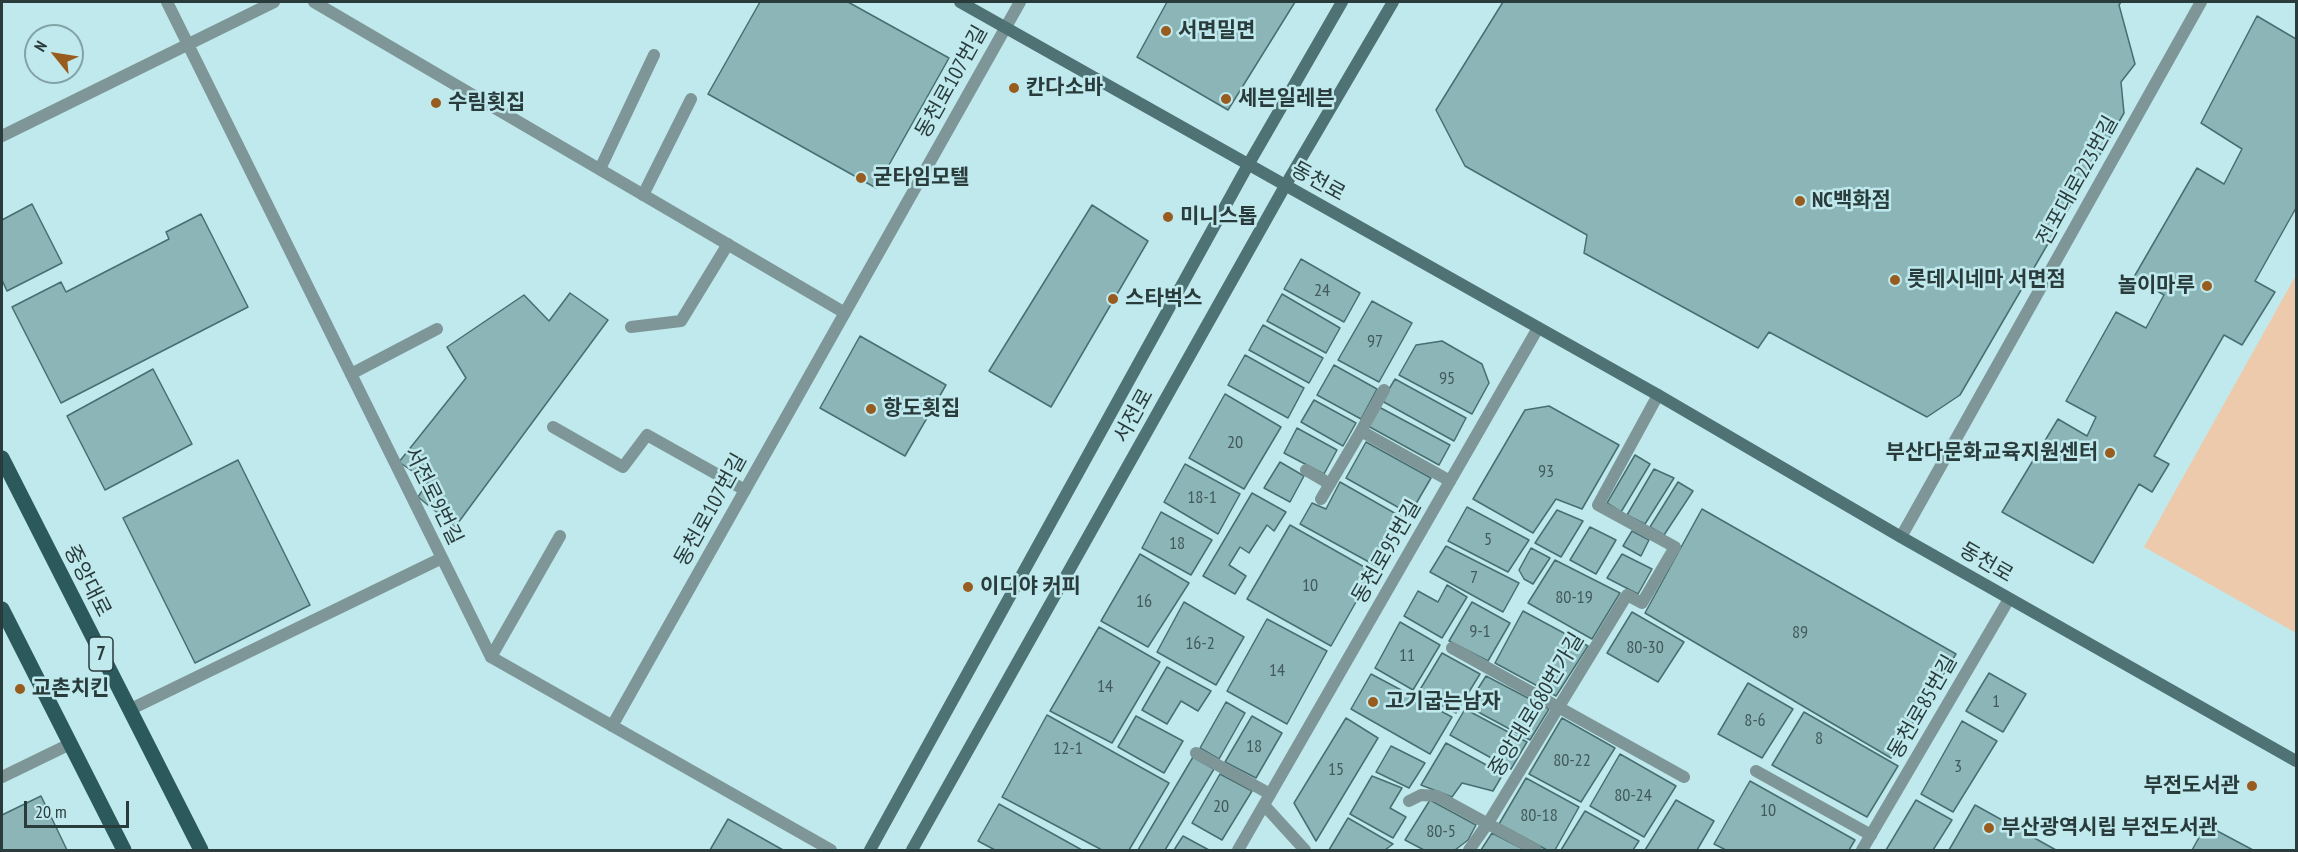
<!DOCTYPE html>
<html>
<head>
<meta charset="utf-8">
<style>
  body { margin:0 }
  #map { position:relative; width:2298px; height:852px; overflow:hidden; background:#bfe9ec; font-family:"PT Sans Narrow",sans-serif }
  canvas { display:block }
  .frame { position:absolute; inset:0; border:3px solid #2a3b3c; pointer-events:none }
  .north { position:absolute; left:24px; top:24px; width:60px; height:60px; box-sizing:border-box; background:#bfe9ec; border:2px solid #83a3a6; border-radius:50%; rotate:300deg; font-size:16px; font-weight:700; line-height:24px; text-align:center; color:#2a3b3c }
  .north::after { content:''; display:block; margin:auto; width:21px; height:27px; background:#985c1e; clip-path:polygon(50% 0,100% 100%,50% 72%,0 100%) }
  .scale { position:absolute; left:24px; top:801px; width:105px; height:27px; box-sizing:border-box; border:3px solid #2a3b3c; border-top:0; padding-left:8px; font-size:18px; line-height:21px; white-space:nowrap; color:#2a3b3c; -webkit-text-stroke:4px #bfe9ec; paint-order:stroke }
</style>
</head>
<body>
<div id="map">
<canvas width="2298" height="852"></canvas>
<div class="frame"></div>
<div class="north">N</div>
<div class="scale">20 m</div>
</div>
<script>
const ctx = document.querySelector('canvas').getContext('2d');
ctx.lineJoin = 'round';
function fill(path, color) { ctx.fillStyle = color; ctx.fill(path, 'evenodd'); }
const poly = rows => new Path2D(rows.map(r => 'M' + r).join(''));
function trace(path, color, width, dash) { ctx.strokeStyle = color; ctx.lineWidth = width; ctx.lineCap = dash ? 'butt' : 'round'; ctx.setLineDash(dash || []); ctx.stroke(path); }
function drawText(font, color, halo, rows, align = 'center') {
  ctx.font = font + ' "PT Sans Narrow","Noto Sans KR",sans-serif'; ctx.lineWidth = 5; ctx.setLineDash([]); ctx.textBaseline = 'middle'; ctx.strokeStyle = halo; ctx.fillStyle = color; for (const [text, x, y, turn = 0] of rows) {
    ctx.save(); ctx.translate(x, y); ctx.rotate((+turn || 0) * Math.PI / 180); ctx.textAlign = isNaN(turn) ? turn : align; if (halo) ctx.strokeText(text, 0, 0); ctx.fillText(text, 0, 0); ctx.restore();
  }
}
fill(poly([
  [2296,275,2296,633,2144,547]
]), '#eecaad');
const building = poly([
  [760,2,848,2,949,58,876,188,708,94,760,2],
  [1167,2,1295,2,1228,110,1137,57,1167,2],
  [1503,2,2121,2,2119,5,2135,64,2121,82,2124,113,1960,395,1927,417,1769,332,1758,348,1584,253,1587,235,1465,166,1436,110,1503,2],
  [2257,16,2296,39,2296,208,2255,281,2275,292,2242,345,2224,335,2154,456,2169,464,2152,492,2139,484,2093,563,2002,512,2058,419,2087,436,2096,417,2066,401,2116,312,2146,328,2164,295,2134,277,2197,168,2224,184,2242,149,2201,123,2257,16],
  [32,204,62,263,7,291,2,280,2,220,32,204],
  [1092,205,1148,241,1051,407,989,371,1092,205],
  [201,214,248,307,61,403,12,307,61,282,66,292,169,239,166,232,201,214],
  [1301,259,1360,293,1344,322,1284,289,1301,259],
  [570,293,608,320,455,527,418,497,428,482,399,462,466,378,447,347,524,295,549,321,570,293],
  [1282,294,1340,328,1326,353,1267,321,1282,294],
  [1372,301,1412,323,1379,382,1338,360,1372,301],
  [1263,325,1323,358,1309,383,1249,350,1263,325],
  [860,336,946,385,905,456,820,408,860,336],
  [1442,341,1482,364,1489,383,1472,414,1399,375,1416,345,1442,341],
  [1245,355,1304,388,1288,418,1228,385,1245,355],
  [1334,365,1377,389,1361,419,1317,395,1334,365],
  [153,369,192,444,105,490,67,416,153,369],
  [1395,379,1466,418,1454,441,1382,401,1395,379],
  [1225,394,1281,427,1244,489,1189,458,1225,394],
  [1314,400,1356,423,1343,446,1301,422,1314,400],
  [1549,406,1619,445,1582,509,1556,499,1533,533,1473,499,1525,410,1549,406],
  [1379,407,1450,445,1439,465,1368,426,1379,407],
  [1297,428,1337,450,1324,474,1284,453,1297,428],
  [1366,442,1431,478,1410,514,1346,478,1366,442],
  [1635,455,1650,464,1621,512,1607,503,1635,455],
  [238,460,310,605,195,663,123,518,238,460],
  [1280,462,1304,476,1290,502,1264,488,1280,462],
  [1185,464,1240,494,1218,534,1164,502,1185,464],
  [1654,469,1674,478,1645,524,1627,515,1654,469],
  [1340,482,1405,519,1378,567,1300,524,1312,503,1326,509,1340,482],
  [1678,482,1693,491,1664,535,1650,527,1678,482],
  [1252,493,1286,512,1274,531,1267,525,1249,553,1240,547,1229,565,1246,576,1235,594,1203,576,1252,493],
  [1467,507,1529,540,1508,572,1448,541,1467,507],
  [1702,509,1956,654,1891,758,1645,613,1702,509],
  [1557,510,1583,521,1561,557,1535,543,1557,510],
  [1161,512,1212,540,1191,575,1142,548,1161,512],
  [1290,525,1373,572,1331,646,1247,599,1290,525],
  [1590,527,1616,540,1596,574,1570,560,1590,527],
  [1632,531,1649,540,1641,556,1623,546,1632,531],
  [1446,546,1519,583,1503,612,1430,572,1446,546],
  [1531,548,1550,558,1533,584,1524,579,1519,570,1531,548],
  [1140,554,1189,583,1148,647,1101,621,1140,554],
  [1622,554,1652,569,1638,594,1607,578,1622,554],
  [1555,560,1620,593,1592,639,1528,603,1555,560],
  [1447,585,1467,597,1442,638,1404,616,1418,591,1438,602,1447,585],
  [1184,602,1244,637,1216,685,1157,652,1184,602],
  [1472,602,1510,623,1488,661,1449,641,1472,602],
  [1523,611,1588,646,1556,696,1495,663,1523,611],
  [1632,612,1684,642,1658,682,1607,653,1632,612],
  [1267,619,1327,651,1287,724,1227,691,1267,619],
  [1400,622,1440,645,1413,690,1375,668,1400,622],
  [1099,627,1160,662,1112,743,1050,711,1099,627],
  [1442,653,1480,674,1456,713,1418,693,1442,653],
  [1167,667,1211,691,1198,711,1181,701,1167,724,1142,710,1167,667],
  [1989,673,2026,694,2003,732,1966,711,1989,673],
  [1371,674,1452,717,1430,754,1351,709,1371,674],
  [1486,676,1549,709,1530,740,1467,706,1486,676],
  [1748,683,1793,709,1762,758,1718,734,1748,683],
  [1226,702,1245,713,1219,759,1200,748,1226,702],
  [1465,709,1527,742,1511,769,1450,735,1465,709],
  [1804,712,1898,766,1867,817,1772,765,1804,712],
  [1047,715,1169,783,1129,850,1102,850,1002,797,1047,715],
  [1136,716,1183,741,1164,773,1118,747,1136,716],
  [1252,716,1282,733,1256,778,1225,762,1252,716],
  [1346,718,1378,738,1316,841,1294,803,1346,718],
  [1562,718,1615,748,1581,802,1529,774,1562,718],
  [1962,721,1997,741,1953,812,1921,794,1962,721],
  [1446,743,1503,774,1493,791,1462,783,1452,797,1421,785,1446,743],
  [1391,746,1425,763,1409,788,1376,772,1391,746],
  [1620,754,1676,786,1644,837,1590,806,1620,754],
  [1193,757,1214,769,1165,850,1138,850,1193,757],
  [1220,774,1252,791,1222,840,1192,823,1220,774],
  [1372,776,1402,788,1390,808,1406,817,1393,838,1350,814,1372,776],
  [1526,778,1579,807,1555,850,1547,850,1499,824,1526,778],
  [1750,781,1855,840,1849,850,1726,850,1714,844,1750,781],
  [41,796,67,850,2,850,2,815,41,796],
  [1430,800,1476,825,1468,840,1455,850,1424,850,1405,840,1430,800],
  [1676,800,1714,821,1697,850,1645,850,1676,800],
  [1916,800,1952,820,1933,850,1886,850,1916,800],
  [999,804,1082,850,995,850,978,841,999,804],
  [1975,805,2056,850,1949,850,1975,805],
  [1585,811,1639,841,1633,850,1561,850,1585,811],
  [1348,818,1393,844,1385,850,1329,850,1348,818],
  [728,819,783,850,710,850,728,819],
  [2206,825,2253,850,2192,850,2206,825],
  [1492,833,1525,850,1481,850,1492,833],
  [1183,836,1209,850,1174,850,1183,836]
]);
fill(building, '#8cb5b8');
trace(building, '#476e70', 1.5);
trace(poly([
  [600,169,654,55],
  [643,195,691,99],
  [631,327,681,321,728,244],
  [351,374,437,329],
  [553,427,623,467,647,435,745,490],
  [1361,431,1384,390],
  [1306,470,1330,484],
  [1321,499,1361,431,1450,481],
  [1452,648,1684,777],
  [491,657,560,536],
  [1196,753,1270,794],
  [1756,771,1871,835],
  [1409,801,1421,795,1437,796,1536,850],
  [1469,850,1488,823,1627,595,1642,603,1675,547,1598,505,1658,395]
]), '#7e9697', 12);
trace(poly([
  [167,2,491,657,831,850],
  [314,2,845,313],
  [2,136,274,2],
  [1901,537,2201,2],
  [129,710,442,558],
  [612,726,1020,2],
  [2,777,70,744],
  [1264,805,1305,850],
  [1238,850,1538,328],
  [1862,850,2009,599]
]), '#7e9697', 12);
trace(poly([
  [960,2,1658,395,1901,537,2296,761],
  [870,850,1248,165,1342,2],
  [912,850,1285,186,1393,2]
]), '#4f7275', 12);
trace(poly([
  [2,458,201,850],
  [2,609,124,850]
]), '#2b595c', 15);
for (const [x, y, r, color] of [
  [1166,31,6,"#985c1e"],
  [1014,88,6,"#985c1e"],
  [1226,99,6,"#985c1e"],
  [436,103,6,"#985c1e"],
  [861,178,6,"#985c1e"],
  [1800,201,6,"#985c1e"],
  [1168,217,6,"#985c1e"],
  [1895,280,6,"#985c1e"],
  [2207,286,6,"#985c1e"],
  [1113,299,6,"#985c1e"],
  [871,409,6,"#985c1e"],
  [2110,453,6,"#985c1e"],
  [968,587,6,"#985c1e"],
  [20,689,6,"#985c1e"],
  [1373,702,6,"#985c1e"],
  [2252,786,6,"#985c1e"],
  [1989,828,6,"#985c1e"]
]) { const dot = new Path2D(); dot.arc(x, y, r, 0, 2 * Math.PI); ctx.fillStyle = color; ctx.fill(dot); trace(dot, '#bfe9ec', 2); }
drawText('18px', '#425a5b', null, [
  ["24",1322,291],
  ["97",1375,342],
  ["95",1447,379],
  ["20",1235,443],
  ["93",1546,472],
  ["18-1",1202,498],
  ["5",1488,540],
  ["18",1177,544],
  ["7",1474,578],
  ["10",1310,586],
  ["80-19",1574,598],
  ["16",1144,602],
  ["9-1",1480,632],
  ["89",1800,633],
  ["16-2",1200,644],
  ["80-30",1645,648],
  ["11",1407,656],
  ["14",1277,671],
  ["14",1105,687],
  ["1",1996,702],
  ["8-6",1755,721],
  ["8",1819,739],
  ["18",1254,747],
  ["12-1",1068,749],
  ["80-22",1572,761],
  ["3",1958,767],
  ["15",1336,770],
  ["80-24",1633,796],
  ["20",1221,807],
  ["10",1768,811],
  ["80-18",1539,816],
  ["80-5",1441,832]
]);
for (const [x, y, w] of [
  [101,654,24]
]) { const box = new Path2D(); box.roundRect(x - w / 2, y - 17, w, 34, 4.5); ctx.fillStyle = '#bfe9ec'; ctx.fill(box); trace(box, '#2a3b3c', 1.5); }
drawText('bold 20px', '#2a3b3c', null, [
  ["7",101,654]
]);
drawText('bold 21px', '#2a3b3c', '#bfe9ec', [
  ["서면밀면",1178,31],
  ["칸다소바",1026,88],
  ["세븐일레븐",1238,99],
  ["수림횟집",448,103],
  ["굳타임모텔",873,178],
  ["NC백화점",1812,201],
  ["미니스톱",1180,217],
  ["롯데시네마 서면점",1907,280],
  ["놀이마루",2195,286,"right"],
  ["스타벅스",1125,299],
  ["항도횟집",883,409],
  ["부산다문화교육지원센터",2098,453,"right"],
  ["이디야 커피",980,587],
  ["교촌치킨",32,689],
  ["고기굽는남자",1385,702],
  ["부전도서관",2240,786,"right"],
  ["부산광역시립 부전도서관",2001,828]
], 'left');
drawText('21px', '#2a3b3c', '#bfe9ec', [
  ["동천로107번길",952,82,-61],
  ["전포대로223번길",2078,181,-61],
  ["동천로",1318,182,29],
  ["서전로",1134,416,-61],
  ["서전로9번길",433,496,64],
  ["동천로107번길",711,510,-61],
  ["동천로95번길",1387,552,-60],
  ["동천로",1986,563,30],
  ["중앙대로",87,581,63],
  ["중앙대로680번가길",1537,705,-59],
  ["동천로85번길",1923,707,-60]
]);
</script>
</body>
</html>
